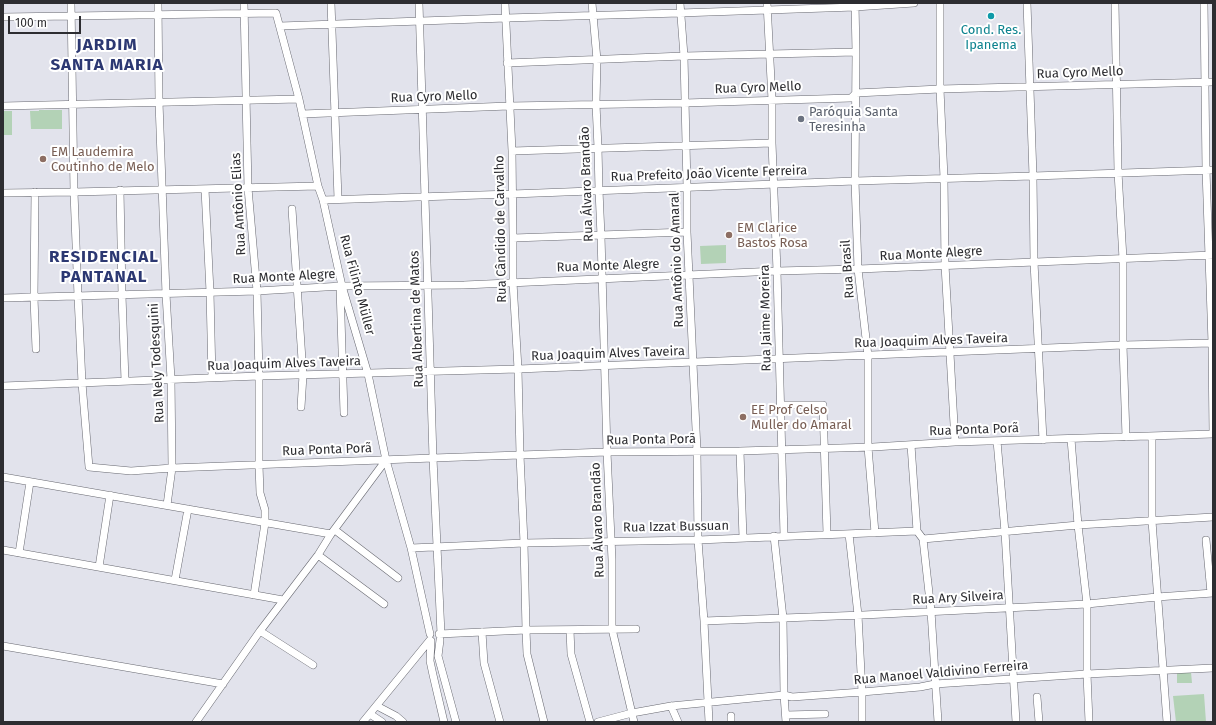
<!DOCTYPE html>
<html>
<head>
<meta charset="utf-8">
<style>
  body { margin:0 }
  #map { position:relative; width:1216px; height:725px; overflow:hidden; background:#e2e3ec; font-family:"Fira Sans",sans-serif }
  canvas { display:block }
  .frame { position:absolute; inset:0; border:4px solid #2d2d31; pointer-events:none }
  .scale { position:absolute; left:8px; top:16px; width:73px; height:18px; box-sizing:border-box; border:2px solid #2d2d31; border-top:0; padding-left:5px; font-size:12px; line-height:14px; white-space:nowrap; color:#2d2d31; -webkit-text-stroke:3px #fff; paint-order:stroke }
</style>
</head>
<body>
<div id="map">
<canvas width="1216" height="725"></canvas>
<div class="frame"></div>
<div class="scale">100 m</div>
</div>
<script>
const ctx = document.querySelector('canvas').getContext('2d');
ctx.lineJoin = 'round';
function fill(path, color) { ctx.fillStyle = color; ctx.fill(path, 'evenodd'); }
const poly = rows => new Path2D(rows.map(r => 'M' + r).join(''));
function trace(path, color, width, dash) { ctx.strokeStyle = color; ctx.lineWidth = width; ctx.lineCap = dash ? 'butt' : 'round'; ctx.setLineDash(dash || []); ctx.stroke(path); }
function drawText(font, color, halo, rows, align = 'center') {
  ctx.font = font + ' "Fira Sans",sans-serif'; ctx.lineWidth = 4; ctx.setLineDash([]); ctx.textBaseline = 'middle'; ctx.strokeStyle = halo; ctx.fillStyle = color; for (const [text, x, y, turn = 0] of rows) {
    ctx.save(); ctx.translate(x, y); ctx.rotate((+turn || 0) * Math.PI / 180); ctx.textAlign = isNaN(turn) ? turn : align; if (halo) ctx.strokeText(text, 0, 0); ctx.fillText(text, 0, 0); ctx.restore();
  }
}
fill(poly([
  [39,110,62,110,62,129,31,129,30,111,39,111],
  [3,111,12,111,12,135,3,135],
  [726,245,726,263,701,264,700,246],
  [1191,672,1192,683,1177,683,1177,673],
  [1204,694,1206,722,1176,722,1173,696]
]), '#b3d2b6');
const minor = poly([
  [71,3,74,192,78,296,82,383,89,467,131,471,172,468,433,458,607,452,740,451,873,447,955,442,1213,434],
  [158,3,159,102,166,294,171,379,172,468,167,505],
  [244,3,248,188,257,291,259,376,259,465,260,493,265,510,265,523,254,595],
  [331,3,338,199],
  [419,3,433,458,441,634],
  [505,3,512,151,513,238,513,282,518,369,520,455,524,543,526,630,527,654,544,722],
  [592,3,597,60,596,104,598,148,599,190,601,236,607,452,612,560,612,629,634,722],
  [680,3,684,56,687,187,687,232,697,451,698,540,704,621,709,722],
  [767,3,772,100,772,143,777,271,784,536],
  [855,3,856,52,855,181,858,269,868,356,868,447,875,533],
  [940,3,940,89,944,178,945,265,955,442],
  [1027,3,1033,176,1034,262,1043,440],
  [1115,3,1118,172,1123,259,1123,345,1126,437],
  [1204,3,1206,170,1212,343,1213,434],
  [3,17,276,13,299,99,318,186,323,200,342,286,368,374,386,460,411,548,430,634],
  [280,26,506,18,680,13,855,7,914,3],
  [507,63,684,56,856,52],
  [3,106,299,99],
  [302,114,509,106,684,103,851,98,856,93,940,89,1213,82],
  [512,151,772,143],
  [205,189,210,292,212,378],
  [120,190,122,295,125,381],
  [35,192,34,298,36,349],
  [3,193,74,192,318,186],
  [323,200,512,194,855,181,1033,176,1213,170],
  [292,209,303,375,301,407],
  [513,238,687,232],
  [340,287,344,413],
  [3,298,257,291,342,286,464,285,777,271,858,269,1213,255],
  [3,386,259,376,518,369,1123,345,1213,343],
  [780,405,823,405,827,534],
  [1152,436,1152,521,1167,722],
  [1071,439,1078,525,1087,604,1087,674,1089,722],
  [997,441,1005,532,1016,722],
  [911,445,917,531,923,539,931,611,938,722],
  [740,451,743,538],
  [3,477,331,534],
  [335,530,398,578],
  [849,534,858,615,862,692,862,722],
  [774,536,783,618,784,695,786,722],
  [923,539,1078,525,1213,517],
  [1206,540,1211,593],
  [411,548,524,543,698,540,917,531],
  [3,550,283,600],
  [19,553,30,482],
  [318,555,384,604],
  [99,567,110,495],
  [175,580,188,509],
  [704,621,863,615,1087,604,1157,597,1213,593],
  [570,630,571,654,590,722],
  [260,631,313,665],
  [482,632,484,663,500,722],
  [439,634,526,630,636,629],
  [440,640,438,656,456,722],
  [431,641,430,661,433,675,444,722],
  [3,646,223,684],
  [1037,697,1039,722],
  [377,706,396,716,403,722],
  [671,706,678,722],
  [370,714,382,722],
  [786,715,825,714],
  [731,716,731,722],
  [196,722,260,631,318,555,331,534,386,460],
  [363,722,430,640],
  [598,722,632,713,671,706,784,695,792,697,862,692,920,687,935,684,1087,674,1213,668]
]);
trace(minor, '#686971', 8);
trace(minor, '#fff', 7);
for (const [x, y, r, color] of [
  [991,16,4,"#0f9aa8"],
  [801,119,4,"#6b7280"],
  [43,159,4,"#8d6e63"],
  [729,235,4,"#8d6e63"],
  [743,417,4,"#8d6e63"]
]) { const dot = new Path2D(); dot.arc(x, y, r, 0, 2 * Math.PI); ctx.fillStyle = color; ctx.fill(dot); trace(dot, '#fff', 1.5); }
drawText('13px', '#0d838f', '#fff', [
  ["Cond. Res.",991,30],
  ["Ipanema",991,45]
]);
drawText('13px', '#2d2d31', '#fff', [
  ["Rua Cyro Mello",1080,73,-2],
  ["Rua Cyro Mello",758,88,-2],
  ["Rua Cyro Mello",434,97,-2],
  ["Rua Prefeito João Vicente Ferreira",709,174,-2],
  ["Rua Álvaro Brandão",587,184,-92],
  ["Rua Antônio Elias",239,204,-93],
  ["Rua Cândido de Carvalho",501,229,-91],
  ["Rua Monte Alegre",931,254,-3],
  ["Rua Antônio do Amaral",677,260,-92],
  ["Rua Monte Alegre",608,266,-2],
  ["Rua Brasil",848,269,-94],
  ["Rua Monte Alegre",284,277,-3],
  ["Rua Filinto Müller",357,285,75],
  ["Rua Jaime Moreira",766,318,-91],
  ["Rua Albertina de Matos",417,319,-92],
  ["Rua Joaquim Alves Taveira",931,341,-2],
  ["Rua Joaquim Alves Taveira",608,354,-2],
  ["Rua Nely Todesquini",157,363,-93],
  ["Rua Joaquim Alves Taveira",284,364,-2],
  ["Rua Ponta Porã",974,430,-2],
  ["Rua Ponta Porã",651,440,-1],
  ["Rua Ponta Porã",327,450,-2],
  ["Rua Álvaro Brandão",598,520,-92],
  ["Rua Izzat Bussuan",676,527,-1],
  ["Rua Ary Silveira",958,598,-3],
  ["Rua Manoel Valdivino Ferreira",941,673,-5]
]);
drawText('13px', '#5b616d', '#fff', [
  ["Paróquia Santa",809,112],
  ["Teresinha",809,127]
], 'left');
drawText('13px', '#785e54', '#fff', [
  ["EM Laudemira",51,152],
  ["Coutinho de Melo",51,167],
  ["EM Clarice",737,228],
  ["Bastos Rosa",737,243],
  ["EE Prof Celso",751,410],
  ["Muller do Amaral",751,425]
], 'left');
ctx.letterSpacing = '1px';
drawText('bold 17px', '#2c3872', '#fff', [
  ["JARDIM",107,45],
  ["SANTA MARIA",107,65],
  ["RESIDENCIAL",104,257],
  ["PANTANAL",104,277]
]);
ctx.letterSpacing = '0px';
</script>
</body>
</html>
